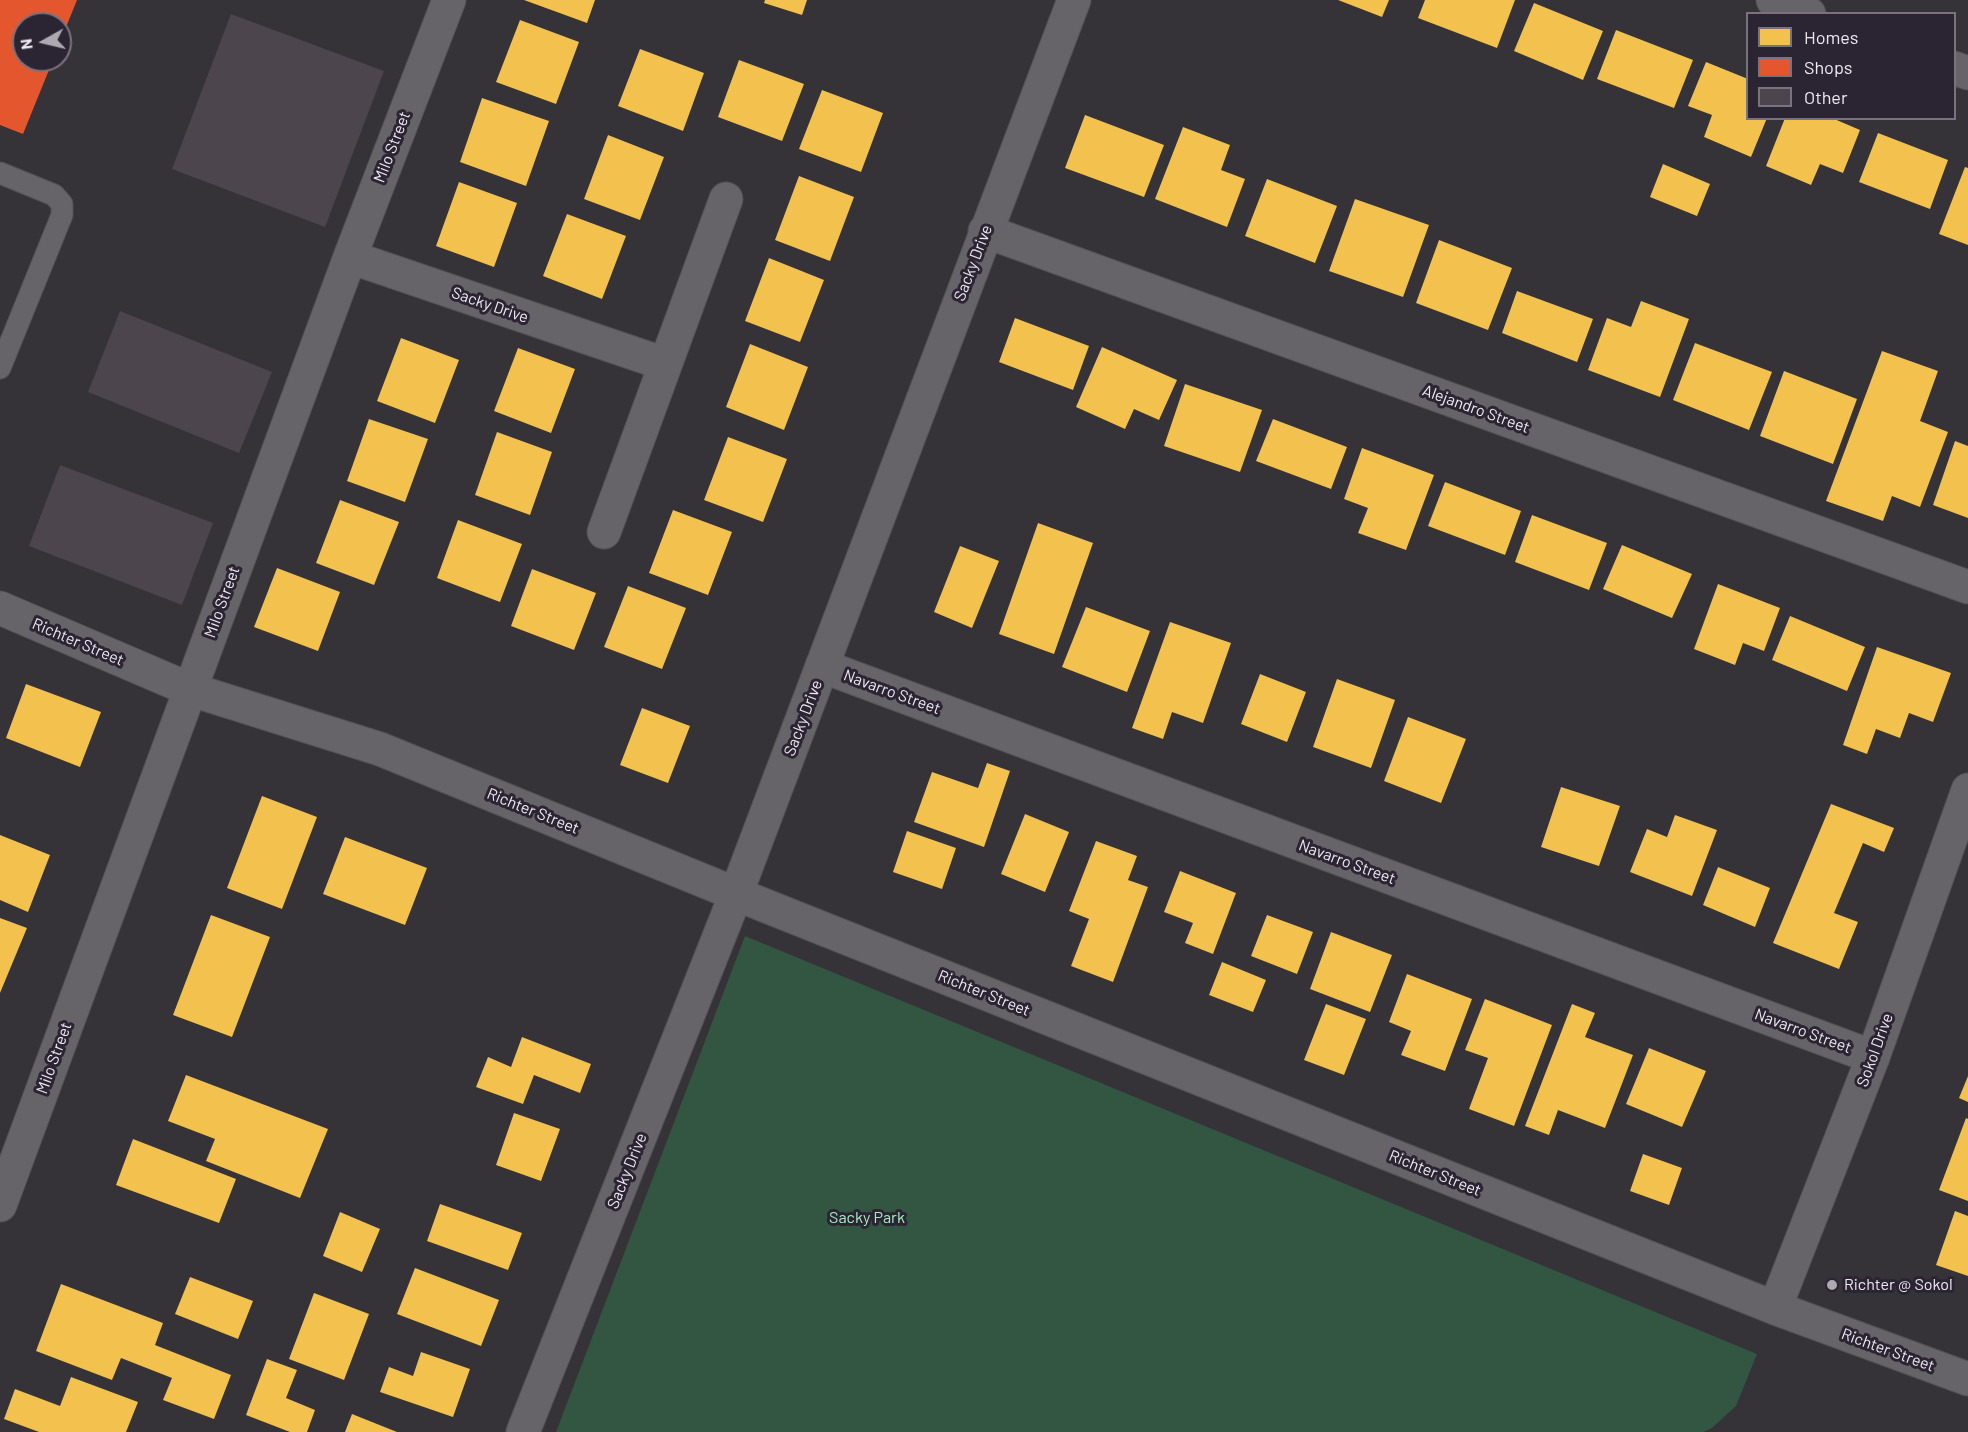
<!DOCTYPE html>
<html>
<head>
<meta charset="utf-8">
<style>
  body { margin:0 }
  #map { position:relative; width:1968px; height:1432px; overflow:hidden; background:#353238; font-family:Barlow,sans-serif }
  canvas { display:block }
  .legend { position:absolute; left:1746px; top:12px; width:210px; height:108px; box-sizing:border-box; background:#2b2432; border:2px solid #79727f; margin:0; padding:8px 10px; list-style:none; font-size:18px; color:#ede8f2 }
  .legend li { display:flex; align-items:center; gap:12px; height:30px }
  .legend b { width:30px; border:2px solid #79727f }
  .north { position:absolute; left:12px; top:12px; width:60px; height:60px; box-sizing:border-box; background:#2b2432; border:2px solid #79727f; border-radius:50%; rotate:262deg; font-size:16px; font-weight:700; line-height:24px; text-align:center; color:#ede8f2 }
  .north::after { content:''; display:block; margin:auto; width:21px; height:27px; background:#ada8b1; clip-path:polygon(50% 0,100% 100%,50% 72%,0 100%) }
</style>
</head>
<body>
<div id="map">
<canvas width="1968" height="1432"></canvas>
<ul class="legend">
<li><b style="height:16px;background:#f2c14e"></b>Homes</li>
<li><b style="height:16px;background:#e4572e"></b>Shops</li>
<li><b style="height:16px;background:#4c454e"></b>Other</li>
</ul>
<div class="north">N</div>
</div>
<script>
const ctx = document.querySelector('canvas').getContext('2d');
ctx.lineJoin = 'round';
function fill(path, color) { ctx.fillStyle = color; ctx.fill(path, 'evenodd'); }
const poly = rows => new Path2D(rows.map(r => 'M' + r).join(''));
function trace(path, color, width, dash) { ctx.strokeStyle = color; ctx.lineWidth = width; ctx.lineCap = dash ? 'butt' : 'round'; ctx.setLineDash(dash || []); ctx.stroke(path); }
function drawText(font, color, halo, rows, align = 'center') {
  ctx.font = font + ' Barlow,sans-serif'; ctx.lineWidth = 6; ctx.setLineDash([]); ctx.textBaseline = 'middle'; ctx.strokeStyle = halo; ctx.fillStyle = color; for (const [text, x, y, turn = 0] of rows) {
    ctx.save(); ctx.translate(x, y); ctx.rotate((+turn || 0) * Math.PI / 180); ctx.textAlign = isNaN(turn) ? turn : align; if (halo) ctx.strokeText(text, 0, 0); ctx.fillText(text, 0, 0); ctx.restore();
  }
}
fill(poly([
  [745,936,1757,1354,1736,1406,1712,1428,1703,1432,556,1432]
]), '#325642');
fill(poly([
  [524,0,595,0,587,23],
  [765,0,807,0,802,15,764,3],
  [1338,0,1389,0,1382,17],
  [1425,0,1515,0,1497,48,1418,18],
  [1534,3,1603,31,1583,80,1514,51],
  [520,20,579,42,556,104,496,82],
  [1616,30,1693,60,1674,108,1597,79],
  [640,49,704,73,683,131,618,106],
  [739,60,804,84,782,141,718,117],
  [1706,62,1748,79,1748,118,1767,118,1751,157,1704,137,1712,115,1688,106],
  [822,90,883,113,861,172,799,149],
  [482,98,549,121,526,186,460,162],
  [1085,115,1164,145,1144,197,1065,168],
  [1785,118,1832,118,1860,130,1843,173,1820,164,1811,185,1766,166],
  [1183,127,1230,145,1221,170,1245,179,1227,227,1155,199],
  [1878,133,1948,160,1930,209,1859,182],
  [608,135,664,157,640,220,584,199],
  [1663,164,1710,184,1697,216,1650,197],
  [1965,167,1968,168,1968,245,1939,234],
  [799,176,854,197,830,261,775,240],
  [1267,179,1337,206,1315,263,1245,236],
  [459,182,517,203,494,267,436,246],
  [1355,199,1429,225,1403,297,1329,271],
  [567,214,626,236,602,299,543,276],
  [1439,240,1512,268,1488,330,1416,303],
  [769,258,824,280,800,342,745,321],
  [1517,291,1593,319,1577,362,1502,333],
  [1641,301,1689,319,1660,397,1588,370,1607,318,1631,327],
  [1015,318,1089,346,1073,390,999,362],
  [401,338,459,360,435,423,377,401],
  [1695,343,1772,372,1749,430,1673,400],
  [750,344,808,367,784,430,726,407],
  [1102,347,1177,380,1159,420,1134,409,1125,429,1076,407],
  [518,348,575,369,551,433,494,411],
  [1882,351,1938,371,1920,421,1948,432,1920,507,1892,496,1883,521,1826,501],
  [1784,371,1857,399,1833,464,1760,436],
  [1185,384,1262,410,1240,472,1164,446],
  [369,419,428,439,405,502,347,481],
  [1273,419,1347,447,1331,489,1256,461],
  [497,432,552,452,530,515,475,495],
  [728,437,787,459,763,522,704,500],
  [1955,441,1968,446,1968,518,1933,505],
  [1362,448,1434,475,1406,550,1358,533,1368,508,1344,499],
  [1445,482,1521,511,1505,555,1428,526],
  [340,500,399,522,374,585,316,563],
  [673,510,732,532,708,595,649,573],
  [1532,515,1607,543,1589,590,1515,562],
  [458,520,522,544,500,602,437,578],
  [1038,523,1093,543,1054,654,999,634],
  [1622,545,1692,574,1672,618,1603,589],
  [960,546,999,561,972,628,934,612],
  [277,568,340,592,318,651,254,627],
  [532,569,596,593,574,650,511,626],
  [1718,584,1780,608,1764,651,1743,643,1735,665,1694,649],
  [628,586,686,608,662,669,604,647],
  [1086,607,1150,631,1127,692,1062,667],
  [1790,616,1865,647,1847,691,1772,660],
  [1170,622,1231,643,1203,723,1172,712,1163,739,1132,728],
  [1877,647,1951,673,1933,722,1909,713,1900,738,1876,729,1867,754,1843,745],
  [1260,674,1306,692,1287,742,1241,724],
  [1337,679,1395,700,1371,768,1313,747],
  [26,684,101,712,80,767,6,738],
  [642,708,690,726,668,783,620,765],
  [1408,717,1466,739,1441,803,1384,781],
  [987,763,1010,771,984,847,914,822,932,772,978,788],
  [1561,787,1620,806,1599,866,1541,847],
  [262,796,317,817,282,909,227,888],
  [1831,804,1894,828,1884,852,1863,843,1834,913,1858,922,1839,969,1773,943],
  [1025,814,1069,832,1045,892,1001,874],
  [1675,815,1717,830,1692,896,1630,872,1647,829,1667,837],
  [907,831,956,848,942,889,893,872],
  [0,835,50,855,28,912,0,900],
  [345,837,427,868,405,925,323,894],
  [1096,841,1137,856,1128,880,1148,887,1113,982,1071,966,1089,919,1069,911],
  [1718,867,1770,888,1755,927,1703,905],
  [1180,871,1236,893,1213,954,1185,943,1193,923,1164,912],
  [211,915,270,937,232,1037,173,1015],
  [1267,915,1313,932,1297,974,1251,956],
  [0,918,27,928,0,993],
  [1331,932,1392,955,1370,1012,1310,989],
  [1222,962,1266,980,1253,1012,1209,995],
  [1407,974,1472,999,1445,1071,1401,1055,1411,1031,1389,1022],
  [1485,999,1552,1025,1514,1126,1469,1109,1488,1058,1465,1050],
  [1326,1004,1366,1019,1344,1075,1304,1060],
  [1572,1004,1595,1013,1585,1037,1633,1055,1605,1128,1558,1110,1549,1135,1525,1126],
  [522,1037,591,1064,580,1093,534,1075,523,1104,476,1087,488,1057,511,1067],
  [1649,1048,1706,1071,1682,1127,1626,1104],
  [186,1075,328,1129,300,1198,206,1161,215,1139,168,1121],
  [1968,1076,1968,1102,1959,1098],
  [514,1113,560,1129,541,1181,496,1165],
  [1966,1118,1968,1119,1968,1201,1939,1190],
  [133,1139,236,1179,219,1223,116,1185],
  [1643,1154,1682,1168,1669,1205,1630,1191],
  [440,1204,522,1233,508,1270,427,1241],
  [1955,1211,1968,1216,1968,1276,1936,1265],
  [340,1212,380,1229,362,1272,323,1256],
  [415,1268,499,1300,481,1346,397,1314],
  [190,1277,253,1301,238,1339,175,1314],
  [61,1284,163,1323,155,1345,231,1375,214,1419,163,1400,172,1378,121,1358,112,1380,36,1351],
  [314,1293,369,1314,344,1380,289,1359],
  [421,1352,470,1369,453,1417,380,1392,389,1367,413,1376],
  [267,1359,297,1370,286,1398,315,1410,307,1432,290,1432,246,1415],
  [71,1377,138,1402,126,1432,39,1432,4,1419,15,1389,60,1406],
  [352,1414,397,1432,345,1432]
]), '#f2c14e');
fill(poly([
  [0,0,77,0,60,42,60,24,24,24,24,60,53,60,23,134,0,125]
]), '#e4572e');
fill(poly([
  [231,14,384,71,325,227,172,169],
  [120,311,272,372,239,453,88,392],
  [60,465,213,523,182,605,29,546]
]), '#4c454e');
const service = poly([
  [0,173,54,195,62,204,62,215,0,368]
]);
const minor = poly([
  [1773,0,1809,14],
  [1954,68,1968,73],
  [985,231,1968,587],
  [350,257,665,364],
  [604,532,726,199],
  [822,666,1873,1057],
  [0,1205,350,257,449,0]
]);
const tertiary = poly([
  [0,608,189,689,380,749,736,894,1775,1308,1968,1379],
  [1775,1308,1873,1057,1968,790],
  [523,1432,736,894,1074,0]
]);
trace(service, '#535056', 23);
trace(minor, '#535056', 35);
trace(tertiary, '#535056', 35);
trace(service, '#666369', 21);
trace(minor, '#666369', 33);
trace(tertiary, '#666369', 33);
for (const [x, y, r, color] of [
  [1832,1285,6,"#ada8b1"]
]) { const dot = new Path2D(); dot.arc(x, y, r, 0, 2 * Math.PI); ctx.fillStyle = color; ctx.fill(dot); trace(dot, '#2b2432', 2); }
drawText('16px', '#ede8f2', '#2b2432', [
  ["Milo Street",392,147,-69],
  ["Sacky Drive",973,263,-69],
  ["Sacky Drive",490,305,19],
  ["Alejandro Street",1476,409,20],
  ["Milo Street",222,602,-70],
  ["Richter Street",78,642,23],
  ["Navarro Street",892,692,20],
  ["Sacky Drive",803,718,-69],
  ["Richter Street",533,811,22],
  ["Navarro Street",1347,862,20],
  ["Richter Street",984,993,22],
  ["Navarro Street",1803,1031,20],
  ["Sokol Drive",1875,1050,-70],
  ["Milo Street",54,1058,-70],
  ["Sacky Drive",627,1171,-68],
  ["Richter Street",1435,1173,22],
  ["Richter Street",1888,1350,20]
]);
drawText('16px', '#a6edc0', '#2b2432', [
  ["Sacky Park",867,1218]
]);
drawText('16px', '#ede8f2', '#2b2432', [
  ["Richter @ Sokol",1844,1285]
], 'left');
</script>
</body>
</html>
